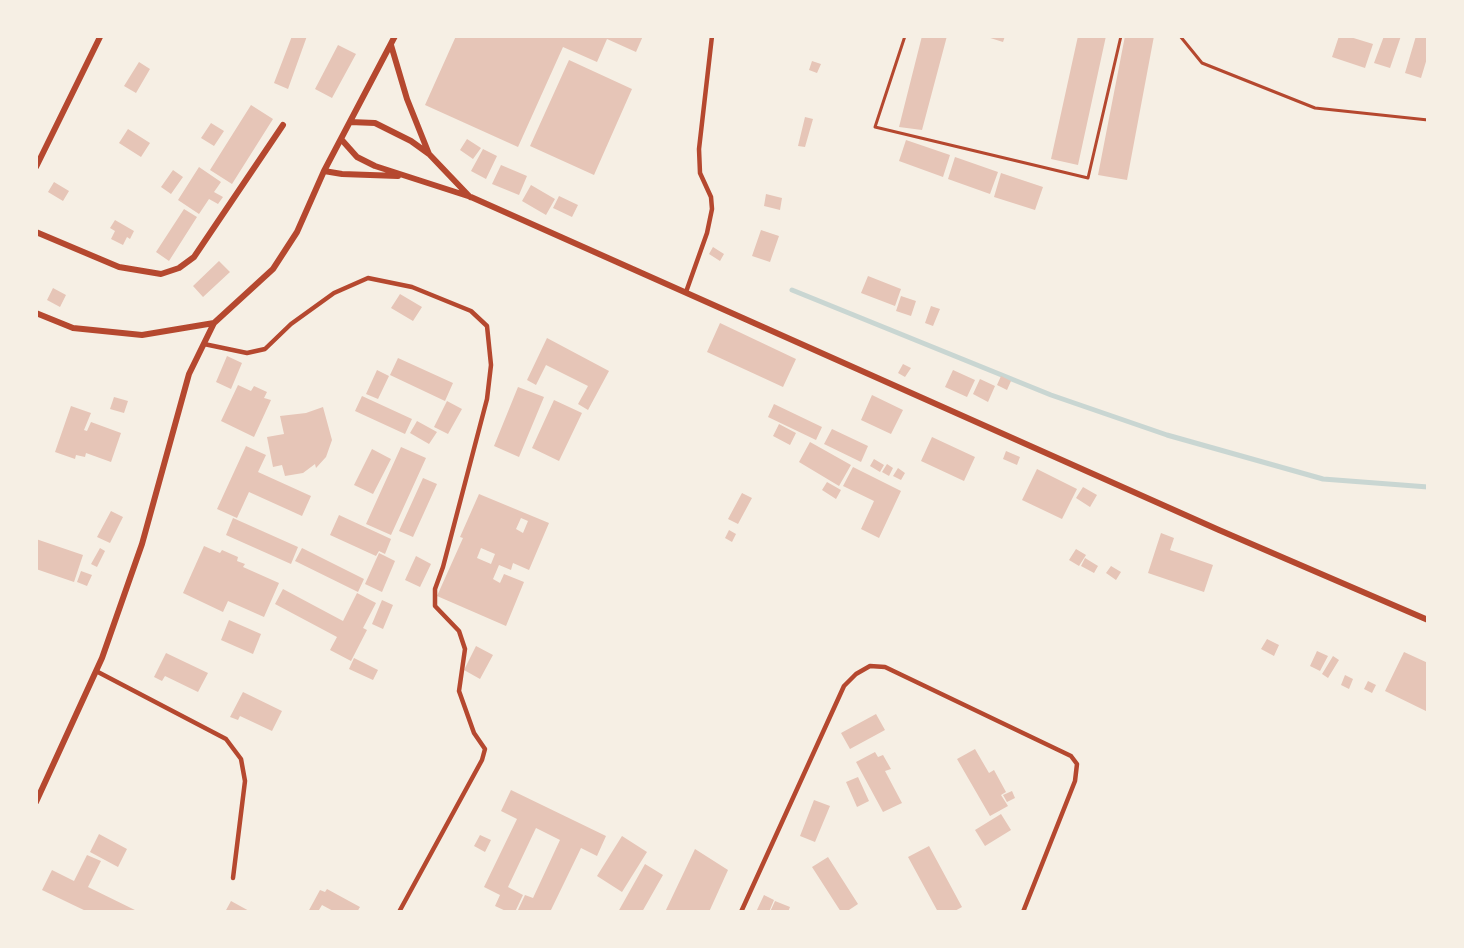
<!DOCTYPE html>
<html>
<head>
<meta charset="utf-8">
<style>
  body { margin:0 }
  #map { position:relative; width:1464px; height:948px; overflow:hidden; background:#f6efe4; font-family:"Public Sans",sans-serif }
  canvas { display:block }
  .frame { position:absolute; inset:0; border:38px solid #f6efe4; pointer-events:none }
</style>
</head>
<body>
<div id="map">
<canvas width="1464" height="948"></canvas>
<div class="frame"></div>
</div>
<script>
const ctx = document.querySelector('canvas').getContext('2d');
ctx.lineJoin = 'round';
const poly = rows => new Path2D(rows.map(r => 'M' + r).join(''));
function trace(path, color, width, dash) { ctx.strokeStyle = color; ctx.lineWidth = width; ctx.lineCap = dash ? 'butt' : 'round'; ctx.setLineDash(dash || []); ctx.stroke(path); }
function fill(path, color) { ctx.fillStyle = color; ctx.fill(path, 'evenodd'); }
trace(poly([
  [792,290,1051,395,1167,435,1323,479,1428,487]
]), '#c9d6d2', 5);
fill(poly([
  [292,36,307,36,288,89,274,83],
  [456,36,643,36,636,52,607,39,597,62,563,47,518,147,425,105],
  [922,36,947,36,922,130,899,127],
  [984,36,1005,36,1003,42],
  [1078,36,1106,36,1078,165,1051,159],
  [1125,36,1154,36,1127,180,1098,175],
  [1339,36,1347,36,1373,44,1365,68,1332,57],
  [1384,36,1401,36,1390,68,1374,63],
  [1416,36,1428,36,1428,55,1421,78,1405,73],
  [338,45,356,54,332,98,315,89],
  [569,60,632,89,594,175,530,146],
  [812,61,821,64,817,73,809,70],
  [139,62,150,69,136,93,124,86],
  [251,105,273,119,232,184,210,170],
  [805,117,813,119,805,147,798,146],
  [211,123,224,131,214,146,201,138],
  [128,129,150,143,141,157,119,143],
  [467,139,481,148,473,159,460,150],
  [906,140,950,155,943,177,899,161],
  [483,149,497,156,486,179,471,171],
  [955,157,998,172,990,194,948,179],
  [501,165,527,176,519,195,492,184],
  [199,167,221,182,214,192,223,197,218,204,209,199,199,214,178,200],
  [173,170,183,177,171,194,161,187],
  [1001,173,1043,187,1035,210,994,197],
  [54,182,69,191,63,201,48,192],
  [531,185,555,199,546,215,522,201],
  [766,194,782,198,780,210,764,206],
  [559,196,578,205,572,217,553,208],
  [184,209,197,217,169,261,156,252],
  [115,220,134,231,130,239,127,237,123,245,111,239,115,231,110,228],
  [761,230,779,236,770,262,752,256],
  [713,247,724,254,720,261,709,254],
  [219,261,230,272,203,297,193,286],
  [868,276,901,289,895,306,861,293],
  [53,288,66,295,60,307,47,300],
  [400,294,422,307,413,321,391,308],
  [901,296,916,301,911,316,896,311],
  [931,306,940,309,933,326,925,323],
  [720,323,796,359,783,387,707,352],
  [547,338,609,371,588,410,578,404,588,386,546,365,536,385,527,380],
  [227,356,242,363,231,389,216,382],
  [398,358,453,383,445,401,390,375],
  [903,364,911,368,905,377,898,373],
  [377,370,389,376,378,399,366,394],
  [953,370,975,380,967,397,945,387],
  [1001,376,1011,381,1007,390,997,385],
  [980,379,995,386,988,402,973,394],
  [238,385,251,391,254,386,267,392,264,398,271,400,254,437,221,421],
  [518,387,544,397,519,457,494,446],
  [872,395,903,410,891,434,861,420],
  [362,396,412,419,405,434,355,411],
  [114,397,128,401,124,413,110,409],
  [554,400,582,413,559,461,532,448],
  [447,401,462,409,448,434,434,427],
  [774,404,822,427,816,440,768,417],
  [71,406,91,413,84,430,87,431,91,422,121,433,111,462,86,453,85,457,76,455,75,459,55,452],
  [323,407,332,440,326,457,316,468,315,464,303,473,285,476,282,465,273,467,267,437,284,434,280,416,306,413],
  [417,421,437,432,429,444,410,433],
  [779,424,796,433,790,445,773,436],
  [832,429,868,446,861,462,824,444],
  [932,437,975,457,964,481,921,461],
  [810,442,851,465,839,486,799,462],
  [246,446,266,455,258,472,311,496,302,516,249,492,237,518,217,509],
  [401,447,426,458,391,535,366,524],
  [372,449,391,459,373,494,354,485],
  [1006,451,1020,457,1017,465,1003,459],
  [874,459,884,465,880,472,870,466],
  [887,464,893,468,889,476,882,472],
  [853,467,901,491,879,538,861,529,874,501,843,486],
  [898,468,905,473,901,480,893,476],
  [1037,469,1077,489,1062,519,1022,500],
  [423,478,437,484,413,537,399,531],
  [827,482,841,490,836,499,822,490],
  [1083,487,1097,495,1090,507,1076,498],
  [742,493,752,498,738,524,728,519],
  [479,494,549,523,529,570,513,563,511,570,499,565,493,579,500,583,504,574,524,582,506,626,437,596,463,538,460,537],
  [521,518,528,521,523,533,516,529],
  [481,548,495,554,491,564,477,558],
  [111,511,123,517,110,543,97,537],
  [339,515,391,539,385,554,379,551,376,556,330,535],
  [233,518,298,547,291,564,226,535],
  [729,530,736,534,732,542,725,538],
  [1161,533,1174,538,1170,550,1213,565,1204,592,1148,573],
  [36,539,83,555,74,582,36,569],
  [204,546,220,553,222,550,238,557,237,561,245,564,243,567,279,583,264,617,228,601,223,612,183,593],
  [100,548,105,551,97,567,91,564],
  [302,548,364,579,358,592,295,561],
  [1076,549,1086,555,1079,566,1069,560],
  [379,553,395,561,382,592,365,584],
  [416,556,431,564,420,587,405,580],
  [1085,558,1098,566,1094,573,1081,566],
  [1111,566,1121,572,1116,580,1106,573],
  [81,571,92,575,87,586,77,582],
  [283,589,343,621,357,593,376,603,363,628,367,630,351,661,330,650,337,637,275,604],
  [382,600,393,605,383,629,372,624],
  [229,620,261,634,253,654,221,640],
  [1267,639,1279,645,1274,656,1261,649],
  [476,646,493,655,480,679,464,670],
  [1317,651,1328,656,1320,671,1310,666],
  [1404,652,1428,663,1428,712,1385,691],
  [166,653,208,673,198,692,165,676,162,681,154,677],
  [1333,656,1339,660,1328,678,1322,674],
  [354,658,378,670,373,680,349,669],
  [1345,675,1353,679,1349,689,1341,685],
  [1368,681,1376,685,1372,693,1364,689],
  [243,692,282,711,272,731,240,716,238,720,230,717],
  [876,714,885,730,850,749,841,733],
  [975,749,989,773,994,770,1006,792,1001,795,1008,806,990,816,957,759],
  [875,752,878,757,883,755,891,769,885,771,902,803,883,812,856,762],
  [858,777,869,801,857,807,846,782],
  [511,790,606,836,597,856,581,848,550,912,517,912,525,895,533,898,560,840,536,828,508,887,523,895,515,912,508,912,495,906,500,895,484,887,517,819,501,811],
  [1012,791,1015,798,1007,802,1003,795],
  [814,800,830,806,815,842,800,836],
  [1001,814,1011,830,985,846,975,830],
  [99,834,127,849,118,867,90,852],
  [480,835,491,840,485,852,474,846],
  [622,836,647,852,622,892,597,876],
  [929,846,962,907,953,912,938,912,908,857],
  [695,849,728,870,709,912,665,912],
  [87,855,101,861,88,887,139,912,88,912,42,890,52,870,74,881],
  [828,857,858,904,846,912,841,912,812,867],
  [645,864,663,875,642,912,618,912],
  [327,889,360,907,357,912,335,912,322,905,319,910,324,912,308,912,320,890,325,892],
  [764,895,774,900,769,912,756,912],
  [231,901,251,912,225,912],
  [775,901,790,907,788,912,770,912]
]), '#e6c5b7');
trace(poly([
  [905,36,875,127,1088,178,1121,36],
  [1180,36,1202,63,1315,108,1428,120]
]), '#b5482f', 3);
trace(poly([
  [686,292,707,233,712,209,711,197,700,173,699,149,712,36],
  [204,344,247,353,265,349,291,324,334,293,368,278,412,287,471,311,487,326,491,365,487,399,443,567,435,589,435,606,459,631,465,649,459,691,474,733,485,749,482,760,399,912],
  [96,671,226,739,241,759,245,781,233,878],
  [741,912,844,686,856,674,870,666,885,667,1071,756,1077,764,1075,781,1023,912]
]), '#b5482f', 4.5);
trace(poly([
  [391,45,407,99,429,154],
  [350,122,375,123,411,141,429,154,470,197],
  [341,139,357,157,375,166,471,197,1219,530,1428,620],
  [36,167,100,37],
  [324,171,342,174,398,176],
  [36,232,119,267,161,274,179,268,194,257,283,125],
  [36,313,73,328,142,335,214,323],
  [36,802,102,658,142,544,189,374,214,323,273,269,297,232,324,171,395,36]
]), '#b5482f', 6);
</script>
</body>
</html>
